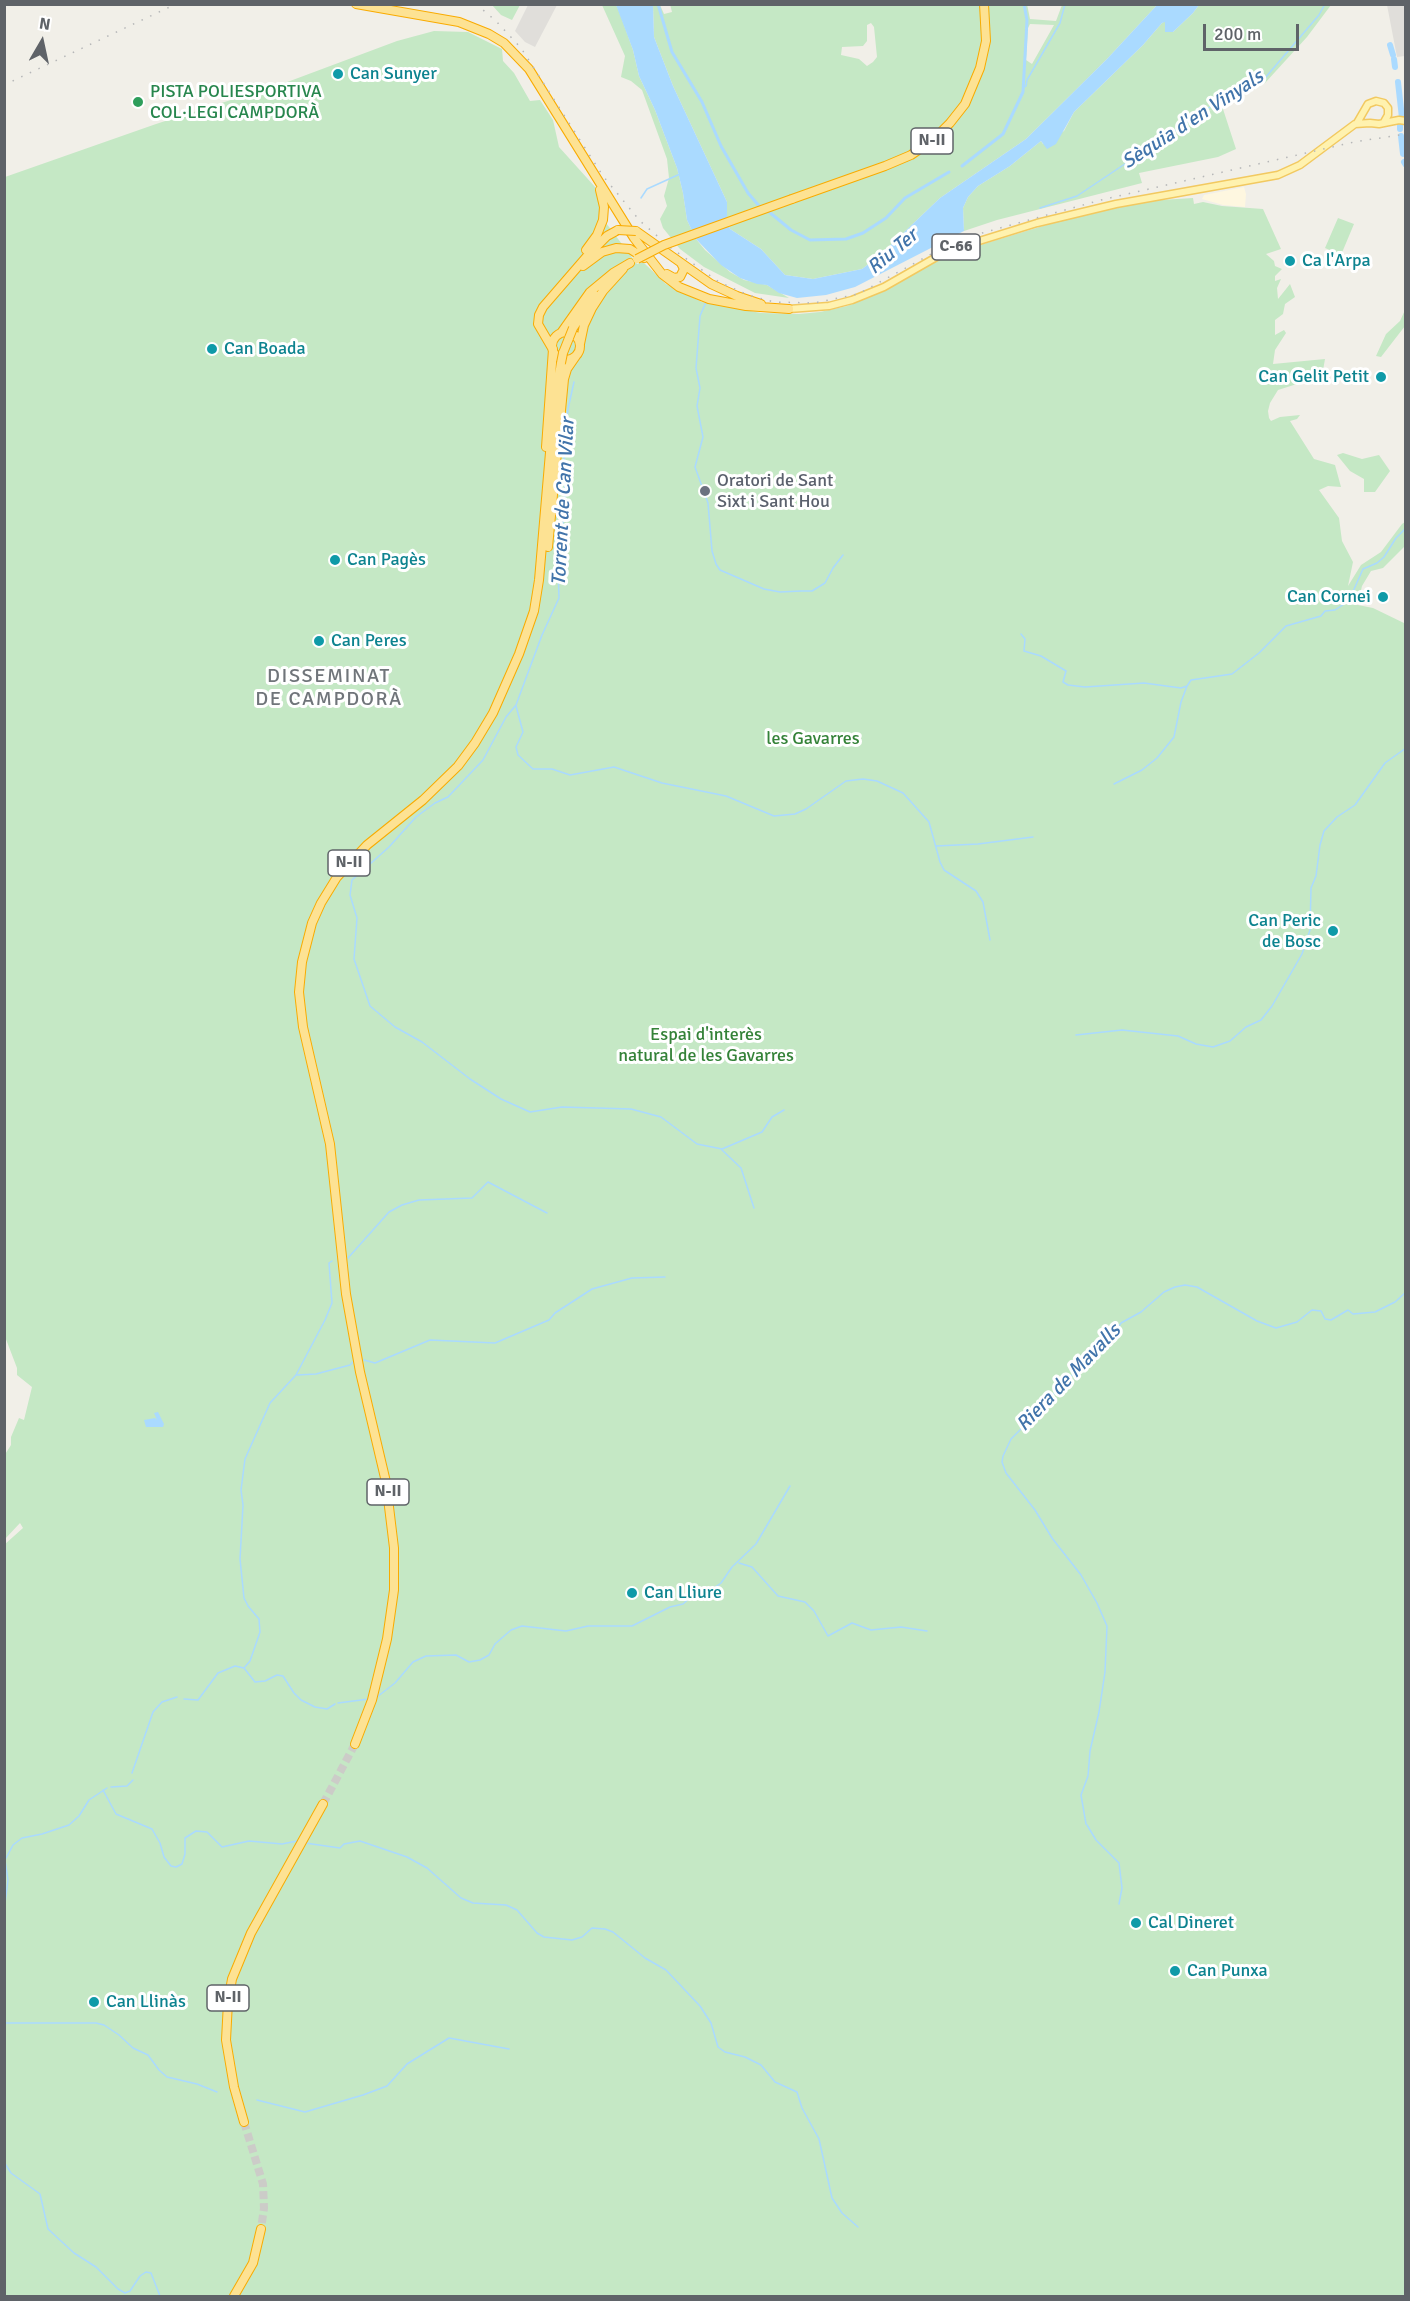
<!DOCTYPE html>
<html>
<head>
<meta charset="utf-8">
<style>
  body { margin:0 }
  #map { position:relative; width:1410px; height:2301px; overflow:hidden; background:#f1efe8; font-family:Signika,sans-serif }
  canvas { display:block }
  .frame { position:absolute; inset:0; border:6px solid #5f6368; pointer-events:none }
  .north { position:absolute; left:12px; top:12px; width:60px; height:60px; -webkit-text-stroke:4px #fff; paint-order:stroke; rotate:9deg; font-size:16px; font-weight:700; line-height:24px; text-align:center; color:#5f6368 }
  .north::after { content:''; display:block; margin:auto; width:21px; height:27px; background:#5f6368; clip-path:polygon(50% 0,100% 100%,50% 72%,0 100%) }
  .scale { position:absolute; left:1203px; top:24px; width:96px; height:27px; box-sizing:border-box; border:3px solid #5f6368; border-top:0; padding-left:8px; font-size:18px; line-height:21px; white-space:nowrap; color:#5f6368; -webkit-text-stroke:4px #fff; paint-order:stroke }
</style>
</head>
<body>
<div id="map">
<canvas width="1410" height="2301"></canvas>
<div class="frame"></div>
<div class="north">N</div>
<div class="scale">200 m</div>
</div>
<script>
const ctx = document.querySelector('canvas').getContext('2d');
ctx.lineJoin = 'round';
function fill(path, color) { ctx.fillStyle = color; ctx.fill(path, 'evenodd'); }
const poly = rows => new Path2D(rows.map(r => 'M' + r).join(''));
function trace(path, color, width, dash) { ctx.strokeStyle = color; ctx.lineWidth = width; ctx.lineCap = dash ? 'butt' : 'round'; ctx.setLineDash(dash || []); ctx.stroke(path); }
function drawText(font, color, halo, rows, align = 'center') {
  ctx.font = font + ' Signika,sans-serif'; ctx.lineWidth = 6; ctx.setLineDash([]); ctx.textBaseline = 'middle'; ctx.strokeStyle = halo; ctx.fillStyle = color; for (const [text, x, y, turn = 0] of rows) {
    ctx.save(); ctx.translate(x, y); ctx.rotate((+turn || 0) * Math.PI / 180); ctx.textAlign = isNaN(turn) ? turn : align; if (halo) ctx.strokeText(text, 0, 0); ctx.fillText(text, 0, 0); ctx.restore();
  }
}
fill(poly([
  [1244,187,1246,194,1245,207,1223,205,1202,199,1204,195]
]), '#fef7e0');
fill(poly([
  [528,5,557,5,535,47,525,42,515,31],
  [1387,5,1405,5,1405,56,1397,57]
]), '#e0deda');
fill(poly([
  [670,4,1027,4,1030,19,1056,21,1062,5,1157,5,1107,59,1026,139,940,198,878,257,862,269,813,279,785,275,761,249,730,229,727,219,727,202,673,86,654,37,653,5,660,5,664,14,672,12],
  [871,23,874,27,877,57,873,62,867,66,859,59,841,55,842,47,863,46,867,41,867,25],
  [1030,24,1054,25,1032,64,1026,60,1028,28],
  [492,5,520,5,512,20,501,15],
  [602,5,616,5,619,11,633,50,639,76,655,110,677,168,683,193,687,220,696,239,705,250,730,272,744,280,767,285,789,298,755,293,704,267,680,249,663,228,660,219,667,206,664,196,669,178,667,159,642,90,631,81,621,77,625,56],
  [1199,5,1331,5,1307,37,1265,83,1240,98,1204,113,1222,106,1236,149,1218,157,1139,173,1142,183,997,220,964,231,963,208,968,197,978,186,1010,166,1041,141,1043,144,1064,131,1074,112,1143,45,1162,23,1165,21,1165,28,1173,32,1193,13],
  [434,31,468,32,502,49,503,61,514,73,530,101,540,100,553,120,559,147,596,188,600,203,600,215,637,264,643,262,666,284,702,302,761,313,799,314,820,312,847,306,879,293,935,261,957,252,1056,222,1106,209,1145,201,1193,198,1194,204,1203,202,1222,206,1263,209,1281,249,1266,254,1274,261,1275,266,1282,269,1275,276,1275,281,1281,279,1277,288,1278,299,1290,284,1295,297,1285,304,1283,314,1275,320,1275,335,1284,330,1286,333,1275,350,1273,364,1325,359,1322,376,1278,390,1270,403,1268,411,1269,418,1271,421,1280,417,1300,415,1297,419,1290,421,1314,459,1335,465,1341,487,1328,486,1319,490,1339,518,1342,541,1353,562,1348,586,1361,565,1381,552,1402,524,1405,522,1405,546,1383,568,1371,571,1362,586,1359,599,1353,604,1373,608,1406,624,1405,2296,5,2296,4,1545,23,1528,20,1523,5,1539,4,1456,11,1445,11,1437,19,1418,24,1420,32,1387,17,1375,17,1368,4,1334,5,177,156,124,290,81,397,41],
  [1338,218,1354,224,1341,255,1325,248],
  [1405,310,1405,326,1381,357,1376,356,1386,334,1400,321],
  [1343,453,1362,459,1379,455,1390,471,1375,492,1364,492,1364,479,1350,471,1337,455]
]), '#c5e8c5');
fill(poly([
  [616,5,653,5,654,37,673,86,727,202,727,219,730,229,761,249,785,275,813,279,862,269,878,257,940,198,1026,139,1107,59,1157,5,1199,5,1193,13,1173,32,1165,32,1165,22,1162,23,1143,45,1074,112,1056,144,1047,149,1041,141,1010,166,978,186,968,197,963,208,964,231,855,287,826,295,797,298,779,293,767,285,757,284,740,278,721,265,696,239,687,220,683,193,677,168,655,110,639,76,633,50],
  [158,1412,164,1424,163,1427,146,1427,144,1420,155,1418,157,1420,154,1413]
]), '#aadaff');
trace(poly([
  [1024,87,1026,86,1027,80,1060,23,1065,4],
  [641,198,647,189,680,174],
  [1040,208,1077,196,1213,105,1234,97,1265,78,1319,15,1325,4],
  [706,302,700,316,696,368,700,388,697,406,703,437,695,467,708,503,712,551,716,564,720,570,764,589,780,592,801,591,812,591,825,583,833,568,843,555],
  [574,382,568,409,564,443,565,505,558,567,559,598,542,635,516,705,506,717,483,760,448,797,435,803,416,817,389,847,352,880,350,895,357,918,354,959,370,1006,395,1027,422,1042,470,1079,501,1099,530,1112,562,1107,631,1109,661,1117,697,1144,722,1149,762,1132,772,1117,784,1110],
  [1021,634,1025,639,1024,651,1041,656,1066,671,1063,682,1068,685,1085,687,1144,683,1181,688,1187,686,1191,680,1232,674,1259,653,1286,626,1321,616,1325,611,1335,610,1344,604,1351,596,1363,569,1377,563,1384,557,1396,538,1406,528],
  [516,706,523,732,516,747,518,755,533,769,552,769,570,775,614,767,662,783,726,796,774,816,795,814,806,809,846,781,863,779,877,781,903,793,929,822,940,862,944,870,976,891,983,902,990,940],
  [1114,784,1142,770,1157,758,1174,737,1181,702,1187,686],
  [936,846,978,844,1033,837],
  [1076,1035,1122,1030,1178,1036,1196,1044,1213,1047,1230,1041,1246,1027,1261,1020,1272,1006,1302,954,1310,930,1311,888,1316,876,1320,845,1324,831,1337,817,1355,805,1385,763,1406,748],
  [722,1150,741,1168,754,1208],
  [348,1258,389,1212,402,1205,419,1200,472,1198,488,1182,547,1213],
  [364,1360,375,1363,430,1340,495,1343,549,1320,555,1313,592,1289,632,1278,665,1277],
  [297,1375,316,1374,350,1365,353,1362],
  [739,1563,752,1567,778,1596,805,1602,814,1611,828,1636,852,1623,871,1630,901,1627,927,1631],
  [244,1668,250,1661,260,1632,259,1619,248,1606,244,1598,240,1559,243,1505,241,1490,245,1459,270,1403,296,1375,325,1320,332,1303,329,1263,332,1261],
  [377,1697,395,1683,413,1662,426,1656,456,1655,469,1662,480,1660,489,1655,495,1644,511,1630,522,1626,566,1631,588,1626,632,1626,670,1607,683,1604,691,1597,714,1588,721,1583,732,1567,756,1544,790,1486],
  [184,1699,198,1700,218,1673,235,1666,244,1668,255,1682,265,1681,277,1675,283,1676,294,1693,301,1700,315,1707,327,1709,335,1704],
  [338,1703,369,1699],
  [132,1773,153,1712,162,1702,177,1697],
  [111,1787,127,1786,133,1780],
  [103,1790,116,1814,152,1829,160,1843,164,1857,171,1866,176,1867,182,1864,185,1854,185,1838,196,1831,207,1832,222,1847,249,1841,282,1844,297,1841],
  [1086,1824,1081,1795,1088,1776,1090,1751,1099,1712,1105,1672,1107,1626,1097,1603,1081,1575,1052,1538,1035,1510,1006,1473,1002,1462,1003,1456,1011,1439,1029,1421,1035,1412,1057,1391,1061,1384,1075,1373,1086,1355,1113,1337,1121,1323,1141,1312,1164,1292,1175,1287,1185,1285,1197,1287,1257,1321,1276,1328,1297,1322,1312,1310,1321,1311,1325,1319,1331,1320,1348,1310,1353,1314,1375,1312,1395,1302,1406,1292],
  [1087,1825,1096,1840,1119,1863,1122,1888,1119,1904],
  [305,1843,340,1848,344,1844,360,1841,407,1857,427,1868,461,1898,473,1903,506,1905,517,1910,537,1933,544,1937,572,1940,582,1937,592,1928,605,1929,613,1932,645,1958,666,1970,700,2006,711,2023,718,2047,725,2052,745,2057,761,2065,775,2082,797,2092,802,2108,819,2139,832,2198,842,2213,858,2227],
  [4,1911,8,1880,5,1860,13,1845,22,1838,42,1834,69,1825,79,1816,89,1800,107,1788],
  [4,2023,96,2023,104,2025,119,2035,133,2048,148,2055,159,2070,167,2077,197,2084,217,2092],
  [257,2100,305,2112,363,2095,387,2086,407,2064,449,2038,509,2049],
  [4,2162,11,2173,40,2194,48,2229,74,2253,96,2267,118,2289,125,2293,130,2291,140,2276,146,2272,151,2273,160,2296]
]), '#aadaff', 1.5);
trace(poly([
  [658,4,672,52,702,102,721,146,748,193,760,207],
  [962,166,1003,134,1023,92,1027,20,1024,4],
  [768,211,791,230,810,240,846,239,863,233,886,218,905,198,949,172]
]), '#aadaff', 3);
trace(poly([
  [1390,45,1393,55],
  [1394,59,1395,67],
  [1398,82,1402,118],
  [1400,129,1400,124],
  [1401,136,1403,154],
  [1404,162,1406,165]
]), '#aadaff', 6);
trace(poly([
  [323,1804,355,1744],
  [244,2122,263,2184,264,2208,261,2229]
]), '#ccccc8', 8, [8, 4]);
const major = poly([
  [1357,123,1368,104,1376,101,1384,103,1388,108,1388,115,1384,122],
  [789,309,829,306,852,300,884,287,947,251,1037,223,1116,204,1278,175,1300,165,1355,124,1370,123,1379,124,1399,120,1406,121]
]);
const highway = poly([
  [356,4,459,22,489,34,504,43,529,69,634,238,662,274,679,287,709,299,746,306,789,309],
  [792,199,885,166,911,155,933,140,950,123,965,104,980,68,986,41,984,4],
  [636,231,711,284,737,296,761,304],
  [586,250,597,235,603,220,604,207,600,190],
  [583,266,602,252,616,248,630,249,644,258],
  [667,274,674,278,680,277,684,269,681,263],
  [573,328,595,295],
  '552 346a14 14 0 1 1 28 0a14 14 0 1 1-28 0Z',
  [561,333,590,292,613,273,630,263],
  [580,344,584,325,592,308,603,291,623,269],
  [552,348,538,324,539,315,543,307,588,255,607,236,618,230],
  [563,353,569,338],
  [546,447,553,349],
  [548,547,564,379,567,369,576,356],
  [355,1744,372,1700,387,1639,394,1590,394,1548,386,1482,360,1372,346,1294,330,1144,303,1027,299,992,302,962,312,923,321,903,337,877,367,845,423,800,458,766,475,743,493,713,519,654,534,611,539,580,554,406,561,363],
  [244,2122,234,2087,226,2040,228,2002,232,1979,251,1933,323,1804],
  [234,2296,253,2263,261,2229]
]);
trace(major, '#f2c960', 9);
trace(highway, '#f9ab00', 10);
trace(major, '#fff2af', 6);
trace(highway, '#fde293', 8);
trace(poly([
  [476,4,496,21,521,48,603,176,640,221,671,248,719,282,748,295,774,302,814,303,858,294,957,240,1101,200,1354,142,1406,134],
  [4,85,176,4]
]), '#b6b7b8', 1.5, [1.5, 8]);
const highwayBridge = poly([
  [618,230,636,231],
  [637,259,664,245,792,199],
  [569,338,573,328],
  [561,363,563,353]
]);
trace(highwayBridge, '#f9ab00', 10, []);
trace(highwayBridge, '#fde293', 8);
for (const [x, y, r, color] of [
  [338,74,6,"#0f9aa8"],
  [138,102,6,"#2e9e5b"],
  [1290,261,6,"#0f9aa8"],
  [212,349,6,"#0f9aa8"],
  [1381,377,6,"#0f9aa8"],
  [705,491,6,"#6b7280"],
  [335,560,6,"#0f9aa8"],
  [1383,597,6,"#0f9aa8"],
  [319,641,6,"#0f9aa8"],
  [1333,931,6,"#0f9aa8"],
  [632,1593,6,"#0f9aa8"],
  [1136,1923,6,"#0f9aa8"],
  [1175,1971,6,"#0f9aa8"],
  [94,2002,6,"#0f9aa8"]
]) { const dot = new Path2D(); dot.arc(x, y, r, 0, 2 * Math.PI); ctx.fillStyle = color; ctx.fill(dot); trace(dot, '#fff', 2); }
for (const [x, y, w] of [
  [932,141,42],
  [956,247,48],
  [349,863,42],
  [388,1492,42],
  [228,1998,42]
]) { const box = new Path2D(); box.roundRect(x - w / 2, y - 13, w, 26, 4.5); ctx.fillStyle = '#fff'; ctx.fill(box); trace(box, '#5f6368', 1.5); }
drawText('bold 16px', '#5f6368', null, [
  ["N-II",932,141],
  ["C-66",956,247],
  ["N-II",349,863],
  ["N-II",388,1492],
  ["N-II",228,1998]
]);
drawText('18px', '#0d838f', '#fff', [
  ["Can Sunyer",350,74],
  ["Ca l'Arpa",1302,261],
  ["Can Boada",224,349],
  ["Can Gelit Petit",1369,377,"right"],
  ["Can Pagès",347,560],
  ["Can Cornei",1371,597,"right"],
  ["Can Peres",331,641],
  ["Can Peric",1321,921,"right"],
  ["de Bosc",1321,942,"right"],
  ["Can Lliure",644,1593],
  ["Cal Dineret",1148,1923],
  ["Can Punxa",1187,1971],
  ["Can Llinàs",106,2002]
], 'left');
drawText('18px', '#27864d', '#fff', [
  ["PISTA POLIESPORTIVA",150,92],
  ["COL·LEGI CAMPDORÀ",150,113]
], 'left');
drawText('18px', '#5b616d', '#fff', [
  ["Oratori de Sant",717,481],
  ["Sixt i Sant Hou",717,502]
], 'left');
drawText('18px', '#348238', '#fff', [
  ["les Gavarres",813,739],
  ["Espai d'interès",706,1035],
  ["natural de les Gavarres",706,1056]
]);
drawText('italic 20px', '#4174aa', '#fff', [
  ["Sèquia d'en Vinyals",1193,120,-33],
  ["Riu Ter",893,252,-40],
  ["Torrent de Can Vilar",564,502,-87],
  ["Riera de Mavalls",1069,1378,-46]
]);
ctx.letterSpacing = '1.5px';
drawText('20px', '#70757a', '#fff', [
  ["DISSEMINAT",329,677],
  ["DE CAMPDORÀ",329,700]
]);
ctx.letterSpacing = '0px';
</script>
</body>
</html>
